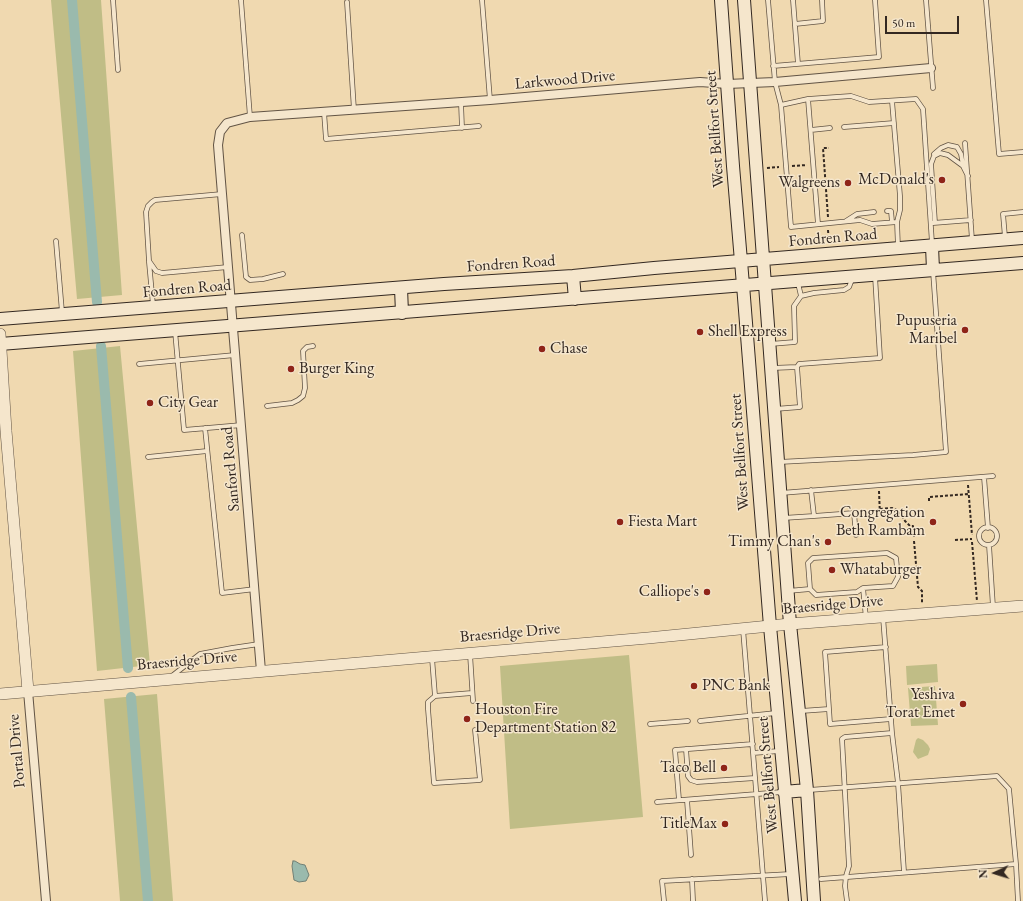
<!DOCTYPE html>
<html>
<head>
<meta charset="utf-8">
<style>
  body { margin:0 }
  #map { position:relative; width:1023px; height:901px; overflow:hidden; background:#f0d9b0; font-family:"EB Garamond",serif }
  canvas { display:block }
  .north { position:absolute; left:975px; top:853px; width:40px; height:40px; -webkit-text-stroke:3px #f5e6cc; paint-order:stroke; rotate:266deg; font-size:11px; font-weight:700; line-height:16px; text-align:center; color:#332821 }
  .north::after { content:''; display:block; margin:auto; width:14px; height:18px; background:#332821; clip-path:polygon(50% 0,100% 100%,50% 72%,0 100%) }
  .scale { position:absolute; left:885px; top:16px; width:74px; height:18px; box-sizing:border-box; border:2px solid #332821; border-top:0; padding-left:5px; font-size:12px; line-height:14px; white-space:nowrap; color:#332821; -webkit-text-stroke:3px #f5e6cc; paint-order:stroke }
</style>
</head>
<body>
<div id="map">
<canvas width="1023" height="901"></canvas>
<div class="north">N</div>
<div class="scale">50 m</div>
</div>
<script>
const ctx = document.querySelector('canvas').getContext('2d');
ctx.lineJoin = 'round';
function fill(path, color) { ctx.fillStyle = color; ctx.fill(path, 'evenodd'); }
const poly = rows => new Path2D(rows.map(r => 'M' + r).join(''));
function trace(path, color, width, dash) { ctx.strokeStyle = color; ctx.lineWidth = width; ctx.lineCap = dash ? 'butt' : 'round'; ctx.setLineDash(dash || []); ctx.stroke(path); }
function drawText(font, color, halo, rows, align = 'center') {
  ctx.font = font + ' "EB Garamond",serif'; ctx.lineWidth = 3; ctx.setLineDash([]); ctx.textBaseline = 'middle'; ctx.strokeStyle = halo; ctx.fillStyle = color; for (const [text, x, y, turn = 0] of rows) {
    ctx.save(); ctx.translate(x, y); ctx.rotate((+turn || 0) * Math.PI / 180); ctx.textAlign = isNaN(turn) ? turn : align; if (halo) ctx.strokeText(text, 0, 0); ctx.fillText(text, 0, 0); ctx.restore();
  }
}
fill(poly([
  [51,0,101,0,122,295,77,299],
  [120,346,150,665,97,671,73,351],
  [629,655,643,817,510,829,500,666],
  [937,664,938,682,907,685,906,666],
  [935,686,938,725,911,726,908,688],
  [157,694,173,901,120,901,104,699],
  [918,738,923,740,928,745,930,749,928,755,918,759,913,752,916,740]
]), '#c0bd86');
const water = poly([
  [293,861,295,861,300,864,305,865,309,875,306,881,299,882,294,880,292,866,293,861]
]);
fill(water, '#9abaad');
trace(water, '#718075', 1);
trace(poly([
  [72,0,97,302],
  [101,346,128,668],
  [131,697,148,901]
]), '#9abaad', 10);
const service = poly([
  [113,0,118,70],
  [241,0,250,117],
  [482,0,490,100],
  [768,0,775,82,781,105,791,227,860,220,872,224,897,222],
  [793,0,798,64],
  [926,0,933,88],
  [986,0,999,154,1023,152],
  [347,2,354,110],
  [795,24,823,21,822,0],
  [773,66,879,57,875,0],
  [808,99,818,224],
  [892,101,900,196,900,210,897,222,898,247],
  [461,103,462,128],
  [781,105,808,99,851,96,869,102,916,99,923,109,932,243],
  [324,112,326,139,479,126],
  [844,127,894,123],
  [811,130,830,128],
  [965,143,972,240],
  [934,154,941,148,948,145,957,147,961,154,963,165],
  [222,194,155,200,152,202,148,206,146,212,149,261,156,271,162,273,228,267],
  [887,211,891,211,892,222],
  [846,221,857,214,874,212],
  [933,223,971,220],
  [935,223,931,164,934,156,940,153,948,155,963,166,968,176],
  [242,235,246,277,250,280,263,279,283,274],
  [1005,237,1003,214,1023,212],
  [56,241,62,312],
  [149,262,153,305],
  [798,283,801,296],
  [175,331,184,430,242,425],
  [770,344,795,342,794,306,801,296,814,293,844,290,849,287,851,282,851,278],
  [139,364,235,355],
  [797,367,799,364,880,358,875,276],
  [772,368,797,367,800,407,775,409],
  [267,406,292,403,298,400,303,396,305,388,303,351,307,347,313,346],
  [205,428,222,593,255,589],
  [148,457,207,451],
  [779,462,913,455,946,452,933,271],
  [984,477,988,528],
  [781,493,993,476],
  [814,516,854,513,856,535],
  [783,518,814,516,811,490],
  '979 536a9 9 0 1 1 18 0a9 9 0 1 1-18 0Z',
  [989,545,993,607],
  [863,588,866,618],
  [788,591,810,589,816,595,857,592,863,588,893,586,898,577,896,558,887,553,813,558,808,563,810,589],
  [883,617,892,733,898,783,904,872],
  [743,629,765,901],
  [886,647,825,652,829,709,830,724,891,719],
  [470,654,473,701],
  [432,658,435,696,428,702,428,709,434,783,480,780,475,730],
  [172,676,200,654,232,648,259,644],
  [435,696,472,693],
  [801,711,829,709],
  [700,721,776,713],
  [650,724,688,721],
  [686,749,688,776,691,780,697,782,755,778],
  [753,753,779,751],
  [809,790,997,776,1009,789,1016,864,821,879],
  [679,800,675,750,753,744],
  [687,800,691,855],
  [657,802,782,792],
  [1016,864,1018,901],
  [692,879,693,901],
  [664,901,662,881,791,874],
  [847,901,845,886,846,876,849,866,842,739,845,737,892,733]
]);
const minor = poly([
  [261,671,218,145,220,132,227,123,250,117,490,100,700,82,727,84,775,82,931,68],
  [28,691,46,901]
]);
const tertiary = poly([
  [0,334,6,431,28,691],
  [0,694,648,638,790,624,1023,606]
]);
const secondary = poly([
  [721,0,733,166,743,285,770,626,795,901],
  [744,0,790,624,807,790,814,901],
  [932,246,933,270],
  [573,276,575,299],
  [401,288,402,313],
  [0,319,444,284,573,276,654,268,1023,238],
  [0,344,1023,263],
  [784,792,807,790]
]);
trace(service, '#625445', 5.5);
trace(minor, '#625445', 10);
trace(tertiary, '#625445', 12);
trace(secondary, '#332821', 14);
trace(poly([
  [792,166,807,165],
  [767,168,779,167],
  [828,217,823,148,829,148],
  [828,230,829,243],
  [968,485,972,535],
  [879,491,880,516],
  [929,501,929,497,969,494],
  [880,509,892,508,897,510,902,516,905,521,910,526,913,526,914,537],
  [955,540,972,539],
  [914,541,918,587,922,591,922,604],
  [972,542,977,601]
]), '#332821', 2, [3, 2]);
trace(service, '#f5e6cc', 4);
trace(minor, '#f5e6cc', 8);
trace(tertiary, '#f5e6cc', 11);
trace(secondary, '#f5e6cc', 12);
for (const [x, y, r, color] of [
  [942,180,4,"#8f2418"],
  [848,183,4,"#8f2418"],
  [965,330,4,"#8f2418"],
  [700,332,4,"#8f2418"],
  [542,349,4,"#8f2418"],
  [291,369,4,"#8f2418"],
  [150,403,4,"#8f2418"],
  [620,522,4,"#8f2418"],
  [933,522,4,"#8f2418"],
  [828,542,4,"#8f2418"],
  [832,570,4,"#8f2418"],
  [707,592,4,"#8f2418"],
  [694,686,4,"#8f2418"],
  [963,704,4,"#8f2418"],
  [467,719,4,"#8f2418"],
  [724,768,4,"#8f2418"],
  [725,824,4,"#8f2418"]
]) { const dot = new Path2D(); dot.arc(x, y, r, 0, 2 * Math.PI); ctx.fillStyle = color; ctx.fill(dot); trace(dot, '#f5e6cc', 1.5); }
drawText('16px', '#332821', '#f5e6cc', [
  ["Larkwood Drive",565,80,-5],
  ["West Bellfort Street",715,129,-94],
  ["Fondren Road",833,238,-5],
  ["Fondren Road",511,264,-4],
  ["Fondren Road",187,289,-5],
  ["West Bellfort Street",740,452,-94],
  ["Sanford Road",231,469,-95],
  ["Braesridge Drive",833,605,-5],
  ["Braesridge Drive",510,633,-5],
  ["Braesridge Drive",187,661,-5],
  ["Portal Drive",17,751,-95],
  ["West Bellfort Street",768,775,-95]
]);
drawText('16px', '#332821', '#f5e6cc', [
  ["McDonald's",934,180],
  ["Walgreens",840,183],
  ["Pupuseria",957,321],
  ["Maribel",957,339],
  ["Shell Express",708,332,"left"],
  ["Chase",550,349,"left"],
  ["Burger King",299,369,"left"],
  ["City Gear",158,403,"left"],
  ["Congregation",925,513],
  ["Beth Rambam",925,531],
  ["Fiesta Mart",628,522,"left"],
  ["Timmy Chan's",820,542],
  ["Whataburger",840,570,"left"],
  ["Calliope's",699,592],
  ["PNC Bank",702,686,"left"],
  ["Yeshiva",955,695],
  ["Torat Emet",955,713],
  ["Houston Fire",475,710,"left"],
  ["Department Station 82",475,728,"left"],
  ["Taco Bell",716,768],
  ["TitleMax",717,824]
], 'right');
</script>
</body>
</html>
